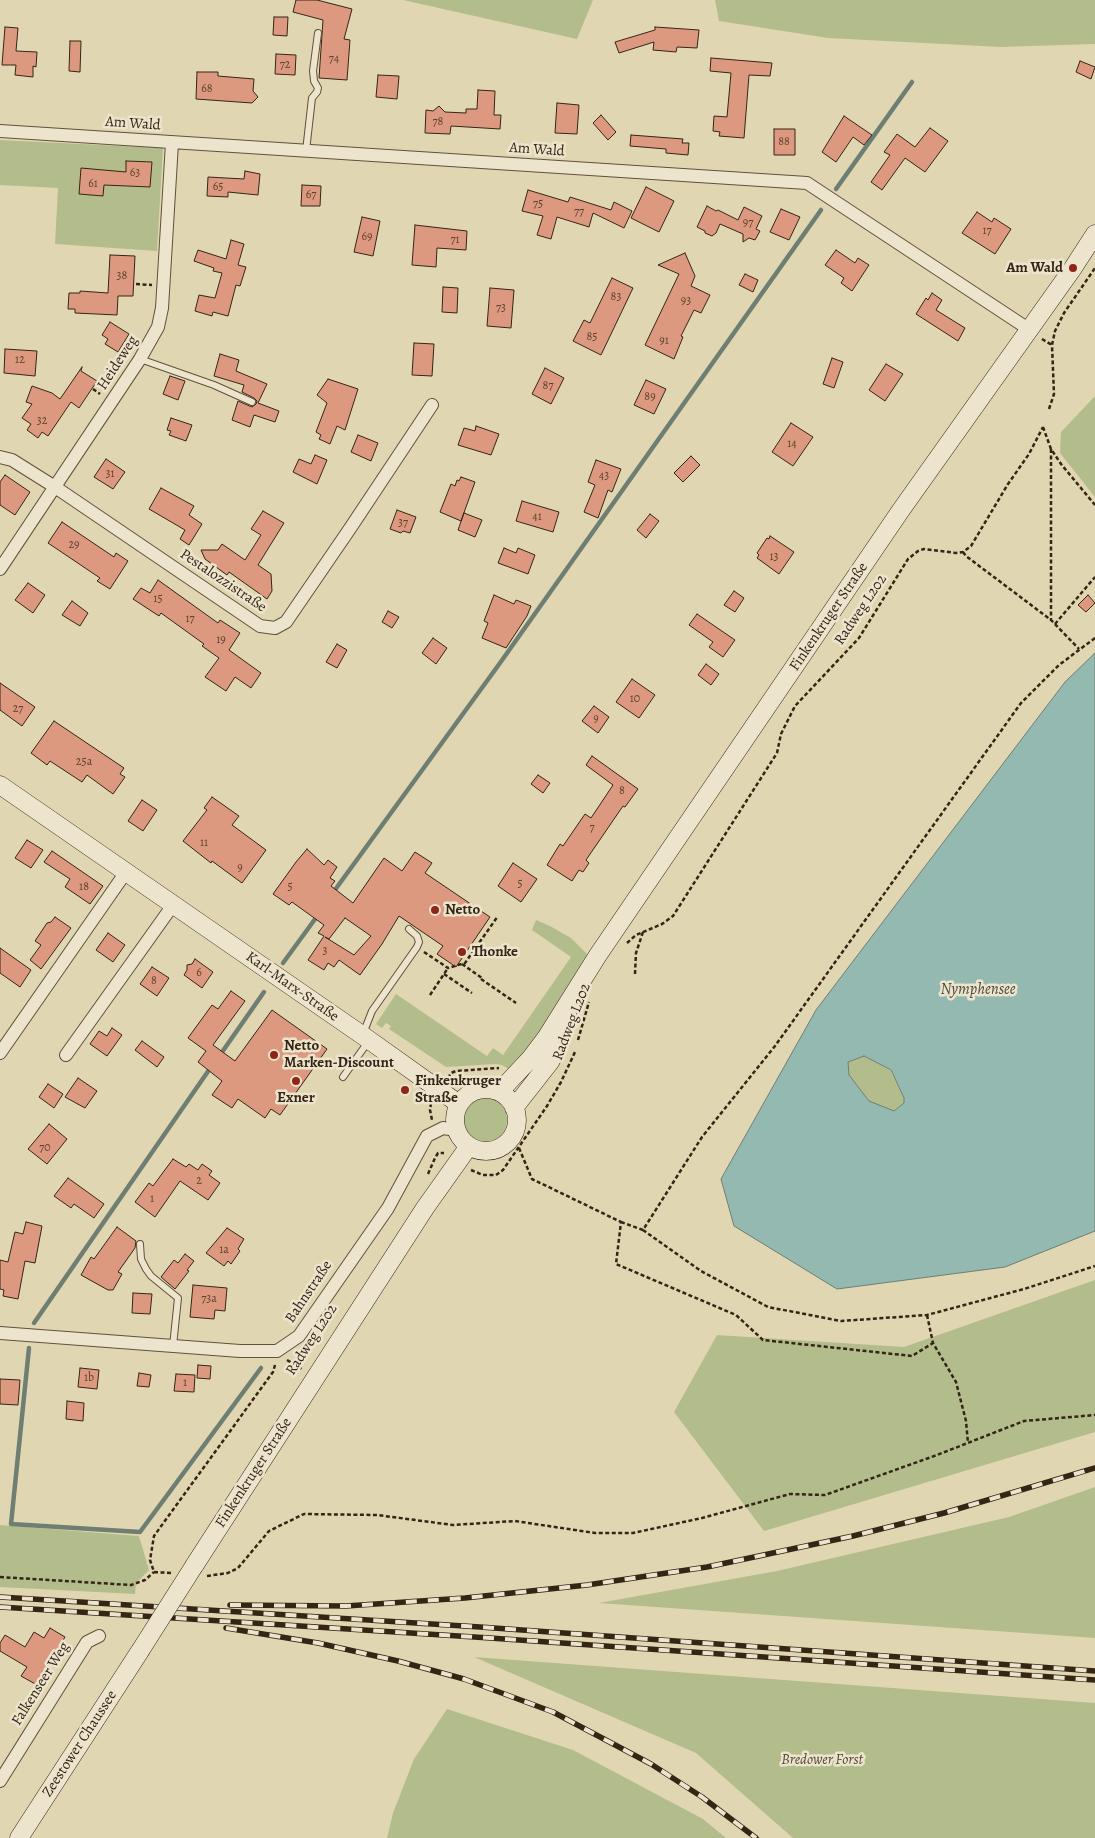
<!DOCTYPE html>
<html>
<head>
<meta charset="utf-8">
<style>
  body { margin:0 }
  canvas { display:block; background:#e1d6b2 }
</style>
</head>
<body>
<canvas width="1095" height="1838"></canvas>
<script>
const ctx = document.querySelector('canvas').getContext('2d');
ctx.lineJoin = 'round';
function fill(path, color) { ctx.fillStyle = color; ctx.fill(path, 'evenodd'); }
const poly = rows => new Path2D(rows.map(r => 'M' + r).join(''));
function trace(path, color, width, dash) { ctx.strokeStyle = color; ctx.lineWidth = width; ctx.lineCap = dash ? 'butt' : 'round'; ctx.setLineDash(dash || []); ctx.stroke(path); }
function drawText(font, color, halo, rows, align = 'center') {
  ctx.font = font + ' Alegreya,serif'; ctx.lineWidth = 5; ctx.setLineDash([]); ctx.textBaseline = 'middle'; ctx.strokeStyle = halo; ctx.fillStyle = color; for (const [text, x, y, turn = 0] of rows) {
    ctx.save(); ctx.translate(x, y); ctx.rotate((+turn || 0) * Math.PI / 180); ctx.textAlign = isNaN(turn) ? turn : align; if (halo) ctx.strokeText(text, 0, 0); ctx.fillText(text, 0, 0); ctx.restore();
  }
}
fill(poly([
  [403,0,593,0,577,39],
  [715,0,1095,0,1095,44,1001,47,828,38,719,21],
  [0,140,163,148,157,251,55,244,58,188,0,185],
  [1095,396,1095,497,1060,453,1061,432],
  [536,920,550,926,571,938,589,956,570,983,544,1029,512,1071,502,1065,496,1064,446,1067,389,1029,391,1026,386,1023,382,1028,376,1024,396,994,487,1056,493,1048,503,1055,571,957,532,930],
  [864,1056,890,1070,904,1098,904,1103,893,1111,869,1101,849,1075,848,1062],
  '461 1120a23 23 0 1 1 46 0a23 23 0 1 1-46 0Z',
  [1095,1280,1095,1432,764,1531,674,1412,717,1335,904,1347],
  [1095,1487,1095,1638,599,1603,777,1571,1009,1517],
  [0,1525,139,1536,149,1570,136,1583,135,1594,0,1587],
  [474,1657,1095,1703,1095,1838,793,1838,696,1753],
  [447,1709,573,1750,703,1819,726,1838,387,1838,393,1813,414,1759]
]), '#b3bd8c');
const water = poly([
  [1095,653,1095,1231,1005,1267,837,1289,734,1226,721,1179,816,1010,1065,682,1095,653],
  [864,1056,891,1070,904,1098,904,1103,894,1111,869,1101,849,1075,848,1062,864,1056]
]);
fill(water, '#94b9b0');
trace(water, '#6e7e72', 1);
trace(poly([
  [836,189,912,82],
  [332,894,500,663,821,210],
  [283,963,318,915],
  [220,1055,264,992],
  [34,1323,211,1067],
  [29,1348,11,1524,140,1532,261,1368]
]), '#6e7e72', 4.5);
const building = poly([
  [296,0,317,0,352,9,344,39,350,40,347,80,319,78,323,20,293,12,296,0],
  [274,17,288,17,287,36,273,35,274,17],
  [5,27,18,28,16,51,37,52,36,67,33,66,33,77,15,75,16,65,2,65,5,27],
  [655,27,699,30,697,48,677,47,676,52,653,50,654,42,619,53,615,42,655,30,655,27],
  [70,41,81,41,80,72,69,71,70,41],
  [276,54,296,55,295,75,275,74,276,54],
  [711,58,772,63,770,76,749,75,744,138,719,136,720,132,713,131,714,116,727,117,731,73,710,71,711,58],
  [1080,61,1095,67,1091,79,1076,72,1080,61],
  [197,72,218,72,218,76,254,79,253,91,258,97,252,103,196,99,197,72],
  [378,75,399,76,397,99,376,97,378,75],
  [478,90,495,91,494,115,501,115,500,129,451,126,450,134,425,133,426,110,433,111,439,106,445,112,466,113,466,109,477,109,478,90],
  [557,103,579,105,577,134,555,133,557,103],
  [601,115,616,132,608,140,593,123,601,115],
  [844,116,872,135,864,145,853,137,836,162,822,152,844,116],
  [930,128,948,141,925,172,905,158,882,190,871,182,890,155,884,152,897,134,915,147,930,128],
  [774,129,795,129,795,155,774,155,774,129],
  [631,135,683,139,682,143,689,143,688,155,666,153,666,149,630,146,631,135],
  [126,161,152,162,150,187,104,185,103,196,79,194,81,168,126,172,126,161],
  [245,171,260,174,258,195,228,192,228,197,207,196,208,177,244,179,245,171],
  [302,185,321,186,320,206,301,206,302,185],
  [646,187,674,201,659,232,631,218,646,187],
  [528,190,568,202,570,197,611,210,614,202,632,211,624,228,593,213,589,227,557,217,551,239,537,235,543,216,522,211,528,190],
  [707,206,716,211,718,210,738,220,744,207,762,216,756,229,760,231,755,240,749,238,743,242,743,234,720,224,716,233,712,236,705,233,705,231,697,227,707,206],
  [781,209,800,217,789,240,770,232,781,209],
  [977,212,992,222,994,218,1011,229,995,254,962,233,977,212],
  [362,217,380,221,373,256,354,252,362,217],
  [415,225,467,231,466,250,437,248,436,267,412,265,415,225],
  [231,240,244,244,238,265,246,267,240,286,236,285,228,316,213,312,212,316,195,311,199,295,215,298,222,273,213,271,214,268,194,261,198,250,226,259,231,240],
  [836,250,855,263,858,258,869,265,852,291,841,283,844,278,825,265,836,250],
  [685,253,695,276,691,286,710,295,701,313,694,310,681,336,683,337,674,359,645,345,679,274,658,265,685,253],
  [110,255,135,256,133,296,118,296,117,315,75,313,75,309,68,309,69,293,80,293,80,291,108,293,110,255],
  [745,274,758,280,753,292,739,285,745,274],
  [612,278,633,288,601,355,573,341,584,320,590,323,612,278],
  [443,287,458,288,457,313,442,312,443,287],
  [490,288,514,290,511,328,487,326,490,288],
  [932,293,942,300,936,310,965,328,958,341,916,314,926,298,928,300,932,293],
  [110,322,129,334,118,352,105,344,108,339,102,335,110,322],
  [414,343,434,344,432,376,412,375,414,343],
  [5,349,37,351,35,376,4,373,5,349],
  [220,354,239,360,236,371,267,384,258,403,279,411,275,422,254,415,250,427,232,420,238,401,252,407,256,404,257,401,254,398,242,392,244,385,214,376,220,354],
  [832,358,843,362,834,388,823,384,832,358],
  [886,364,903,374,885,401,869,390,886,364],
  [82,367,81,371,97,381,79,408,71,402,48,436,42,432,38,438,27,430,31,424,22,418,32,404,26,402,32,386,52,393,60,399,82,367],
  [545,368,564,378,551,404,532,394,545,368],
  [170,376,185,381,178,400,163,394,170,376],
  [328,379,358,389,345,430,337,426,330,444,319,439,321,435,316,432,327,403,317,395,328,379],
  [646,380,666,389,654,414,634,405,646,380],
  [171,418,192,425,186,441,169,435,171,431,167,430,171,418],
  [791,423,813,437,793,466,772,452,791,423],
  [476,426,499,434,491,455,458,445,464,428,475,431,476,426],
  [358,435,378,443,371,461,351,452,358,435],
  [315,455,327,460,317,484,293,472,299,459,311,464,315,455],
  [691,456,700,465,683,482,674,473,691,456],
  [106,459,125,472,113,489,94,477,106,459],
  [596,460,621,469,612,492,608,490,598,518,584,512,595,485,588,482,596,460],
  [5,475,30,492,15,515,0,505,0,482,5,475],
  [461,477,475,482,461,521,440,512,451,484,455,486,457,480,459,481,461,477],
  [161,488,194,506,189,515,202,524,189,545,180,539,185,530,149,509,161,488],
  [522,501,559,512,553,532,516,521,522,501],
  [397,510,416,517,410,533,403,531,401,533,390,529,397,510],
  [263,511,284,523,258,565,271,574,272,591,267,599,229,572,227,575,205,559,201,550,218,550,222,544,245,560,261,535,251,529,263,511],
  [464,513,482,520,475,537,458,530,464,513],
  [650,514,659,521,646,538,637,530,650,514],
  [62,522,114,557,116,553,128,561,110,589,97,581,100,578,48,543,62,522],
  [770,536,794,552,779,574,757,558,759,555,757,553,767,538,769,539,770,536],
  [504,548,516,553,518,548,535,555,528,574,498,563,504,548],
  [158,580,218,623,220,620,240,633,229,650,261,673,251,688,235,677,226,691,205,677,219,658,202,646,204,644,161,613,159,616,133,599,141,588,150,593,158,580],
  [28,583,45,595,33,613,15,600,28,583],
  [734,591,744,598,735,612,724,605,734,591],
  [494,595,514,604,516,600,531,606,527,616,506,648,482,638,488,623,484,621,494,595],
  [1088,595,1095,603,1086,612,1078,605,1088,595],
  [72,601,88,613,80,626,62,615,72,601],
  [388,611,399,617,392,628,382,622,388,611],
  [697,614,735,640,723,657,709,647,713,642,689,625,697,614],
  [433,638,447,648,436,664,422,653,433,638],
  [337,644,347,650,337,668,326,662,337,644],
  [706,664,719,674,711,685,698,675,706,664],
  [632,679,655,695,639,718,616,702,632,679],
  [0,683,35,707,22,726,0,710,0,683],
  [594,706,609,717,598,733,582,721,594,706],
  [54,721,124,768,120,774,125,777,113,794,87,775,82,782,50,761,47,765,31,753,54,721],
  [592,756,638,789,625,807,623,806,586,860,589,863,583,872,579,870,572,881,547,865,560,844,563,846,585,814,591,818,613,785,586,765,592,756],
  [538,775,550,783,543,793,531,784,538,775],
  [212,797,239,816,232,825,266,850,242,883,212,861,211,863,183,841,207,810,204,808,212,797],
  [142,800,157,810,143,831,128,821,142,800],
  [27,840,43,850,31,868,15,858,27,840],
  [307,849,324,865,328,860,337,867,330,878,335,881,331,886,353,903,384,858,402,871,415,852,432,863,425,873,490,917,456,967,437,954,443,946,399,916,382,944,360,975,339,960,334,967,328,963,324,970,308,960,324,936,318,933,324,925,292,902,289,905,273,894,296,862,307,849],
  [345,918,371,936,354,955,325,937,329,939,345,918],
  [52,851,103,886,90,904,65,887,70,879,44,862,52,851],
  [513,863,537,879,521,902,498,886,513,863],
  [55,917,71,928,41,969,30,960,41,945,35,941,47,923,51,922,55,917],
  [108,933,125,945,113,962,96,950,108,933],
  [0,948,31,970,20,987,0,973,0,948],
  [195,959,213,972,202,988,184,975,187,970,187,965,192,964,195,959],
  [152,967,169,978,157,996,140,984,152,967],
  [231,991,245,1001,213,1045,235,1061,272,1010,327,1049,280,1115,271,1109,265,1118,238,1099,232,1108,212,1095,222,1081,198,1062,206,1051,188,1038,212,1005,218,1009,231,991],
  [112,1028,122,1035,107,1056,90,1044,99,1031,107,1036,112,1028],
  [142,1041,164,1057,157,1067,135,1050,142,1041],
  [78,1078,97,1091,85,1108,65,1097,78,1078],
  [48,1084,63,1094,54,1108,39,1097,48,1084],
  [49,1124,67,1139,47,1164,28,1149,49,1124],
  [173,1159,186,1167,189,1164,198,1170,202,1164,212,1171,209,1175,220,1183,208,1200,180,1181,155,1217,135,1202,149,1183,153,1186,173,1159],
  [68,1178,104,1204,94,1218,74,1204,71,1208,54,1196,68,1178],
  [26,1222,42,1226,35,1263,25,1261,18,1299,3,1296,4,1290,0,1289,0,1260,8,1262,15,1232,23,1234,26,1222],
  [117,1227,136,1241,135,1248,118,1272,122,1274,113,1290,108,1290,81,1275,91,1257,94,1259,117,1227],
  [227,1228,244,1239,238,1249,240,1251,231,1264,228,1261,224,1266,206,1253,227,1228],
  [185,1254,194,1261,187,1270,189,1271,175,1289,161,1277,174,1260,178,1263,185,1254],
  [193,1285,227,1288,225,1311,215,1310,214,1319,190,1317,193,1285],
  [133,1293,152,1294,150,1314,132,1313,133,1293],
  [198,1365,211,1366,210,1379,197,1378,198,1365],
  [80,1368,99,1370,97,1389,78,1387,80,1368],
  [139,1373,151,1375,149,1387,137,1386,139,1373],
  [176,1374,195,1375,194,1392,174,1391,176,1374],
  [0,1379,20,1380,18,1405,0,1404,0,1379],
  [67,1401,84,1403,83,1421,66,1419,67,1401],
  [50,1628,65,1637,37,1685,21,1676,27,1667,0,1651,0,1643,5,1635,25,1647,34,1632,44,1638,50,1628]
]);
fill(building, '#dc997f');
trace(building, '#352515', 1);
const lane = poly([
  [306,151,312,98,317,92,318,88,314,81,313,71,318,33],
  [140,359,214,385,252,402],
  [363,1034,372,1011,417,947,419,942,417,936,409,929],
  [343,1077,368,1042],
  [140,1244,141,1259,146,1269,151,1276,178,1298,173,1346]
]);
const street = poly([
  [0,131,807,183,1030,330],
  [0,457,12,460,55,487,260,626,275,628,286,622,351,527,432,405],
  [0,569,140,359,158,327,162,308,172,143],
  [0,1053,126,872],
  [66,1055,173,905],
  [0,1333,240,1351,277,1351,299,1336,388,1208,427,1136,443,1128,457,1130],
  [0,1781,87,1642,99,1636]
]);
const secondary = poly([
  [0,785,362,1035,459,1104],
  '455 1120a31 31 0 1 1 62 0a31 31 0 1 1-62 0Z',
  [499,1092,531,1058,546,1038,598,955,901,510,1073,268,1095,234],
  [514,1108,550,1062,558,1047,567,1014],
  [194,1566,425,1208,469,1146],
  [19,1838,140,1651]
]);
trace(lane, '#60513c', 8);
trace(street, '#60513c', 14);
trace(secondary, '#352515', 19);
trace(poly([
  [136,284,152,285],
  [1042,339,1052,345],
  [93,389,100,394],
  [1049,409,1054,394,1052,345,1055,331,1064,313,1095,268],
  [1043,427,1051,449,1061,464,1095,505],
  [1051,449,1051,620],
  [963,552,966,556,1051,620,1079,649],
  [1055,624,1095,577],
  [1095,638,1059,665,1021,703,775,1046,702,1137,643,1230,701,1271,768,1307,841,1321,927,1315,1024,1289,1095,1266],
  [627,943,636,935,662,924,673,916,777,753,781,734,795,706,859,638,908,559,918,551,924,549,956,553,963,552,971,546,1008,484,1029,454,1043,427],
  [424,952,448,968,465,963,498,916],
  [462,964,482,978],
  [444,974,472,993],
  [635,974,636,953,643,932],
  [481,979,516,1003],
  [430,995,448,968],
  [578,1040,589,1002],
  [448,1078,451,1073,456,1071,499,1068],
  [431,1103,430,1110,432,1120],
  [519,1148,532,1179,621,1222,616,1264,736,1315,763,1340,912,1356,933,1343],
  [471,1170,483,1175,496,1175,503,1170,547,1106,561,1082,575,1052],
  [428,1174,435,1158,438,1153,444,1153],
  [621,1222,643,1230],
  [927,1315,933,1343,956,1382,966,1421,968,1443],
  [287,1360,302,1369],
  [171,1573,154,1572,150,1560,154,1536,273,1372,275,1365],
  [207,1576,228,1573,238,1568,269,1531,304,1514,377,1515,453,1525,515,1521,595,1533,633,1533,702,1518,790,1494,825,1495,937,1455,1024,1421,1095,1415],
  [0,1577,131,1585,145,1580,154,1572]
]), '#352515', 2.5, [4, 2.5]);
trace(lane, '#ece4cd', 6);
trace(street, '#ece4cd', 12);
trace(secondary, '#ece4cd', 18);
const rail = poly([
  [0,1597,480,1627,1095,1671],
  [230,1605,346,1606,465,1598,587,1585,707,1567,853,1536,944,1513,1095,1468],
  [0,1607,490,1638,1095,1680],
  [226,1628,318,1643,398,1661,464,1679,553,1712,651,1764,702,1797,756,1838]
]);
trace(rail, '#352515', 5.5);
trace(rail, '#ece4cd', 4, [11]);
const secondaryBridge = poly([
  [140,1651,194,1566]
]);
trace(secondaryBridge, '#352515', 19, []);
trace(secondaryBridge, '#ece4cd', 18);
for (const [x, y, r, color] of [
  [1073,268,5,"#8f2418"],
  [435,910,5,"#8f2418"],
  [462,952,5,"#8f2418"],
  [274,1055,5,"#8f2418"],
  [296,1081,5,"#8f2418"],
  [405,1090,5,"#8f2418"]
]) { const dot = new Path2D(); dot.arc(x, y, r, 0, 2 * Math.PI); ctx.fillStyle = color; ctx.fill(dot); trace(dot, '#ece4cd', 2); }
drawText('12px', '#5f4230', null, [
  ["74",334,59],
  ["72",285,65],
  ["68",207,89],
  ["78",438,122],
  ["88",784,142],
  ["63",135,173],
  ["61",93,184],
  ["65",218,187],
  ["67",311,195],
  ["75",538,204],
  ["77",579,212],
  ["97",748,223],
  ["17",987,231],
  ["69",367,237],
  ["71",455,240],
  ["38",122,276],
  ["83",616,297],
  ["93",686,301],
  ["73",501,308],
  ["85",592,337],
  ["91",664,341],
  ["12",20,360],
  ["87",548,386],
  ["89",650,397],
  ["32",42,421],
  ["14",792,444],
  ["31",110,474],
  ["43",604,476],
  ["41",537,517],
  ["37",403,523],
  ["29",74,545],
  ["13",774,557],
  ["15",158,599],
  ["17",190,619],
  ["19",221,640],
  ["10",635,699],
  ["27",18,709],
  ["9",596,719],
  ["25a",84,762],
  ["8",622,791],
  ["7",592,828],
  ["11",204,843],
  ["9",240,868],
  ["5",520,884],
  ["18",84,887],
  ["5",290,887],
  ["3",325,951],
  ["6",199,973],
  ["8",154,981],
  ["70",45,1148],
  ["2",199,1181],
  ["1",152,1199],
  ["1a",224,1250],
  ["73a",209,1299],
  ["1b",89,1378],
  ["1",185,1383]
]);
drawText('15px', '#352515', '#ece4cd', [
  ["Am Wald",133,124,4],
  ["Am Wald",537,150,4],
  ["Heideweg",118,363,-57],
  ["Pestalozzistraße",223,581,34],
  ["Radweg L202",861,610,-56],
  ["Finkenkruger Straße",829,617,-56],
  ["Karl-Marx-Straße",292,987,35],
  ["Radweg L202",572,1022,-69],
  ["Bahnstraße",309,1292,-56],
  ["Radweg L202",312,1340,-57],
  ["Finkenkruger Straße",254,1473,-57],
  ["Falkenseer Weg",41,1684,-58],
  ["Zeestower Chaussee",80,1744,-57]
]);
drawText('bold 15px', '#352515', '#ece4cd', [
  ["Am Wald",1063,268,"right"],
  ["Netto",445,910],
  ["Thonke",472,952],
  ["Netto",284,1046],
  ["Marken-Discount",284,1063],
  ["Finkenkruger",415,1081],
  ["Straße",415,1098],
  ["Exner",296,1098,"center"]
], 'left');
drawText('italic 15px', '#544b33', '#ece4cd', [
  ["Bredower Forst",822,1760]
]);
drawText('italic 16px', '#4d4a3c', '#ece4cd', [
  ["Nymphensee",978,990]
]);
</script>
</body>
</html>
